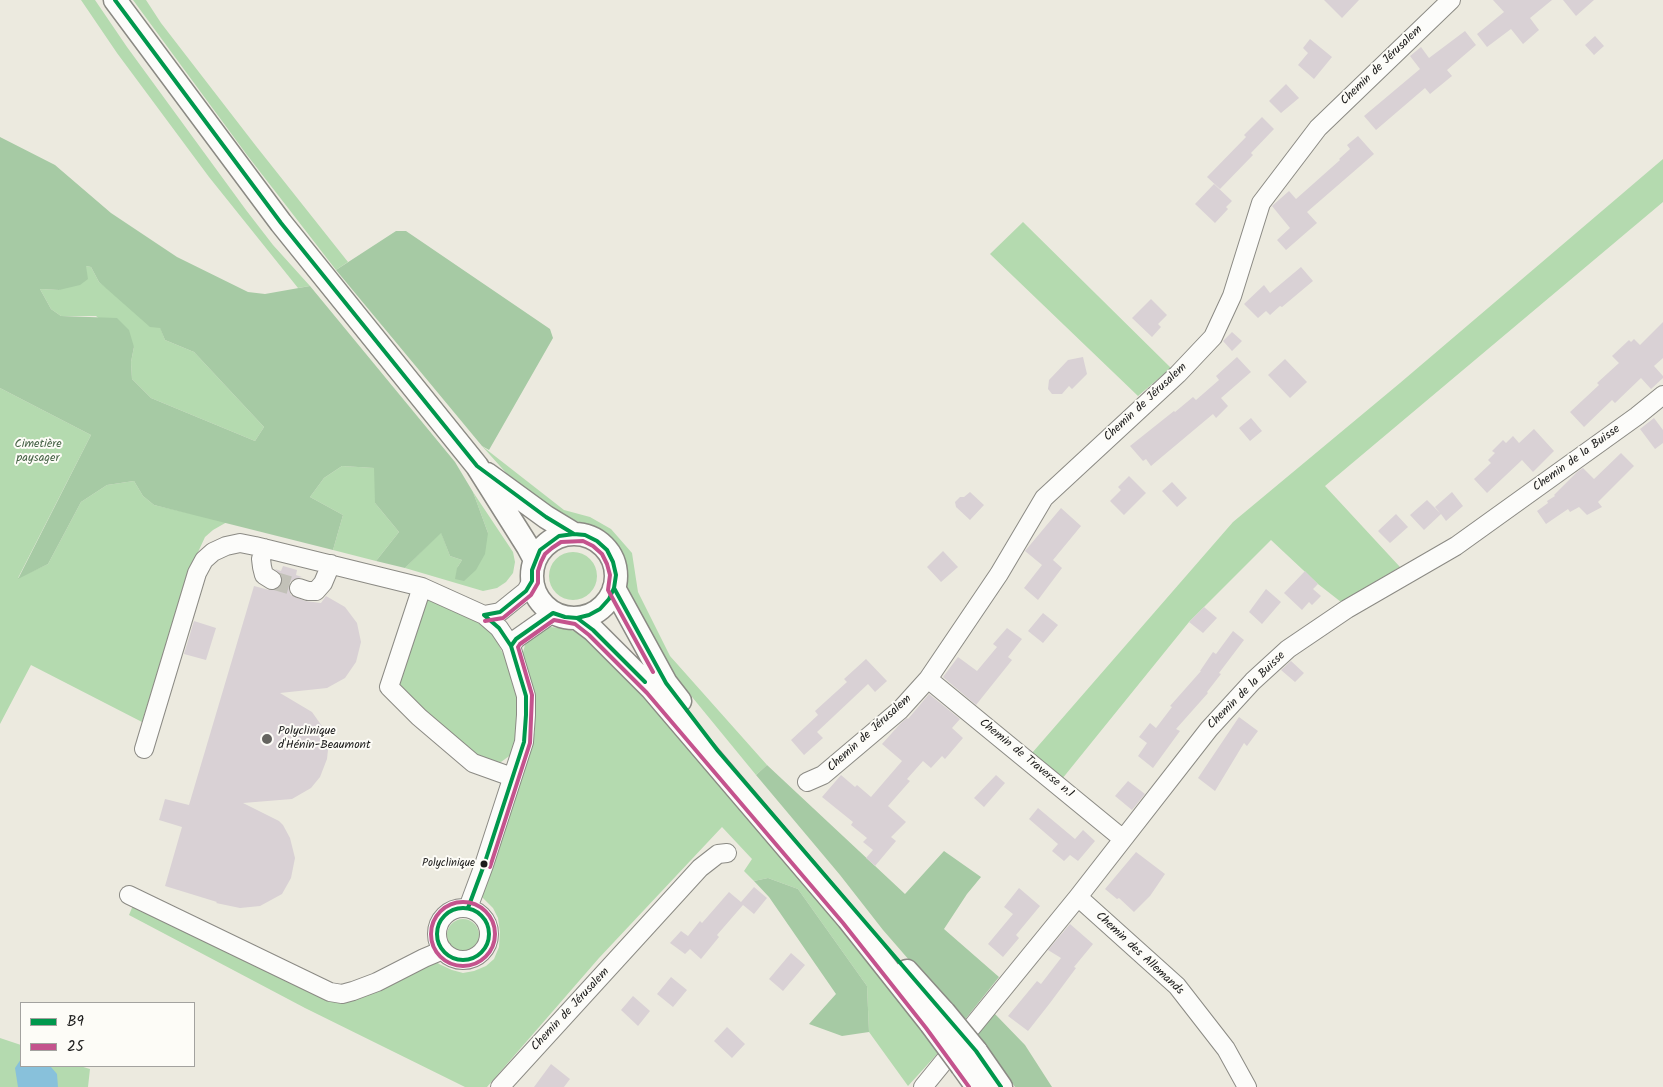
<!DOCTYPE html>
<html>
<head>
<meta charset="utf-8">
<style>
  body { margin:0 }
  #map { position:relative; width:1663px; height:1087px; overflow:hidden; background:#eceadf; font-family:Kalam,sans-serif }
  canvas { display:block }
  .legend { position:absolute; left:20px; top:1002px; width:175px; height:65px; box-sizing:border-box; background:#fdfcf7; border:1px solid #a3a29f; margin:0; padding:6px 9px; list-style:none; font-size:15px; color:#1c1c1c }
  .legend li { display:flex; align-items:center; gap:10px; height:25px }
  .legend b { width:25px; border:1px solid #a3a29f }
</style>
</head>
<body>
<div id="map">
<canvas width="1663" height="1087"></canvas>
<ul class="legend">
<li><b style="height:6px;background:#00984d"></b>B9</li>
<li><b style="height:6px;background:#c4538d"></b>25</li>
</ul>
</div>
<script>
const ctx = document.querySelector('canvas').getContext('2d');
ctx.lineJoin = 'round';
function fill(path, color) { ctx.fillStyle = color; ctx.fill(path, 'evenodd'); }
const poly = rows => new Path2D(rows.map(r => 'M' + r).join(''));
function trace(path, color, width, dash) { ctx.strokeStyle = color; ctx.lineWidth = width; ctx.lineCap = dash ? 'butt' : 'round'; ctx.setLineDash(dash || []); ctx.stroke(path); }
function drawText(font, color, halo, rows, align = 'center') {
  ctx.font = font + ' Kalam,sans-serif'; ctx.lineWidth = 4; ctx.setLineDash([]); ctx.textBaseline = 'middle'; ctx.strokeStyle = halo; ctx.fillStyle = color; for (const [text, x, y, turn = 0] of rows) {
    ctx.save(); ctx.translate(x, y); ctx.rotate((+turn || 0) * Math.PI / 180); ctx.textAlign = isNaN(turn) ? turn : align; if (halo) ctx.strokeText(text, 0, 0); ctx.fillText(text, 0, 0); ctx.restore();
  }
}
fill(poly([
  [81,0,95,0,127,47,246,210,273,245,310,286,298,288,209,177,117,53],
  [133,0,146,0,161,23,256,146,348,262,336,270,247,155],
  [1663,159,1663,202,1325,486,1400,567,1341,602,1318,584,1271,540,1189,622,1062,779,1032,753,1233,522,1400,383],
  [1023,222,1171,368,1138,396,990,254],
  [86,266,91,267,99,282,160,327,165,340,194,352,264,427,255,441,151,398,132,379,131,362,134,347,96,316,61,316,51,309,40,289,59,290],
  [0,388,91,435,18,578,48,564,81,502,107,485,134,481,143,496,154,505,227,522,213,530,205,537,187,576,142,722,31,665,0,724],
  [482,446,564,510,590,517,611,529,632,553,638,592,670,656,767,765,756,775,665,664,626,589,625,566,622,551,608,537,591,527,555,512,508,475],
  [342,466,375,468,375,503,399,532,376,561,333,550,343,515,310,497,324,478],
  [473,492,513,552,515,562,513,573,506,582,497,588,483,591,405,568,441,532,450,556,462,560,457,568,488,533],
  '549 576a24 24 0 1 1 48 0a24 24 0 1 1-48 0Z',
  [431,596,475,619,494,636,507,661,519,697,517,738,512,754,501,762,487,761,474,754,425,714,397,683,424,601],
  [551,627,568,629,588,636,604,650,855,943,938,1053,908,1086,869,1032,867,986,798,889,768,878,754,881,744,871,752,859,722,827,599,958,487,1087,465,1087,305,1008,129,915,134,903,332,1001,435,960,439,964,452,970,463,973,474,971,486,966,494,959,499,947,500,932,498,918,493,908,482,897,535,731,533,695,522,656,525,645,532,636,539,629],
  '447 935a16 16 0 1 1 32 0a16 16 0 1 1-32 0Z',
  [0,1038,21,1045,21,1066,80,1066,90,1069,88,1087,0,1087]
]), '#b4daaf');
fill(poly([
  [0,137,55,165,111,213,177,257,248,292,265,294,310,286,455,462,473,492,488,533,485,554,476,570,464,581,455,579,457,568,462,560,450,556,441,533,405,568,376,561,399,532,375,503,374,468,342,466,324,478,310,497,343,515,333,550,154,505,143,496,134,481,107,485,81,502,48,564,18,579,91,435,0,388],
  [86,266,91,267,99,282,150,327,160,328,165,340,194,352,264,427,255,441,151,398,132,379,131,362,134,347,129,330,117,318,61,316,51,309,40,289,59,290,80,285,88,279],
  [396,231,406,231,550,329,553,338,489,450,482,446,336,270],
  [767,765,905,894,944,851,981,877,967,894,944,929,999,977,963,1022,883,930,840,875,756,775],
  [768,878,798,889,867,986,869,1032,842,1036,809,1024,836,994,769,897,754,881],
  [995,1014,1025,1045,1052,1087,1015,1087,978,1034]
]), '#a6caa4');
fill(poly([
  [21,1059,21,1066,48,1066,51,1067,57,1074,58,1087,18,1087,15,1068]
]), '#88c1db');
fill(poly([
  [1324,0,1359,0,1342,18],
  [1493,0,1552,0,1530,18,1539,30,1523,44,1511,29,1487,47,1477,34,1504,12],
  [1563,0,1594,0,1576,16],
  [1465,31,1476,45,1447,70,1452,76,1430,94,1425,88,1376,130,1364,116,1420,69,1410,56,1421,47,1429,58],
  [1595,36,1604,46,1594,55,1585,45],
  [1310,39,1332,57,1314,79,1298,65,1308,53,1303,48],
  [1286,84,1299,98,1281,113,1269,101],
  [1262,117,1274,129,1251,153,1253,155,1220,189,1207,177,1246,137,1244,135],
  [1358,136,1374,154,1307,212,1317,223,1286,250,1277,240,1290,228,1272,206,1289,191,1296,199,1340,160,1339,159,1350,149,1347,145],
  [1214,184,1232,201,1226,207,1228,209,1215,223,1195,204],
  [1301,267,1313,281,1282,307,1280,306,1270,315,1266,311,1258,318,1244,304,1264,285,1270,293],
  [1151,299,1167,315,1158,324,1161,327,1152,337,1132,318],
  [1663,322,1663,358,1654,366,1663,376,1663,378,1651,389,1641,378,1615,403,1612,400,1584,427,1570,412,1599,385,1597,383,1619,363,1612,356,1629,340,1631,342,1634,339,1640,345],
  [1232,332,1242,341,1232,351,1223,341],
  [1083,357,1087,374,1072,389,1069,386,1062,394,1052,394,1048,389,1049,380,1068,360],
  [1237,357,1251,372,1221,398,1228,406,1216,418,1213,414,1151,466,1146,459,1143,461,1130,446,1174,411,1175,412,1193,397,1196,400,1219,380,1216,376],
  [1285,359,1307,382,1290,398,1268,375],
  [1251,418,1262,431,1250,441,1239,428],
  [1654,418,1663,430,1663,443,1655,449,1640,429],
  [1534,429,1554,451,1533,472,1522,460,1487,493,1474,479,1491,463,1488,460,1495,453,1492,451,1503,440,1506,443,1513,436,1519,443],
  [1621,453,1634,466,1598,502,1602,507,1587,515,1579,507,1570,512,1568,509,1546,524,1537,511,1548,503,1547,501,1555,496,1554,495,1577,472,1583,468,1594,479],
  [1129,476,1146,493,1124,515,1110,501,1121,490,1118,487],
  [1172,482,1187,498,1177,507,1162,491],
  [970,492,984,505,970,520,956,507,955,502,960,497,964,497],
  [1452,492,1463,506,1446,521,1441,514,1424,530,1410,515,1427,500,1440,513,1435,507],
  [1061,508,1081,526,1053,560,1062,568,1038,600,1024,588,1042,565,1025,551],
  [1396,514,1408,527,1390,543,1378,531],
  [943,551,958,567,941,582,927,567],
  [283,566,297,570,296,575,302,577,292,580,289,584,289,590,291,595,305,601,321,603,326,596,345,607,357,623,361,642,356,662,345,678,327,688,280,693,312,712,324,729,328,750,327,759,320,777,311,788,292,799,243,803,279,821,283,825,290,838,295,858,291,878,282,894,260,906,240,908,216,903,217,902,165,886,182,827,159,820,165,799,189,805,254,586,269,590,277,589,281,585,283,580,281,575,275,569,281,571],
  [1305,571,1318,584,1313,589,1321,596,1312,605,1309,602,1302,610,1284,593],
  [1266,589,1281,602,1262,624,1249,612],
  [1204,607,1217,618,1203,633,1189,622],
  [1043,613,1058,625,1043,643,1028,631],
  [194,621,216,628,206,660,184,654],
  [1007,628,1022,639,1008,657,1012,660,976,705,943,677,958,657,977,671,997,647,993,644],
  [1233,631,1244,640,1219,673,1221,674,1207,692,1208,693,1176,729,1180,731,1153,768,1138,756,1147,743,1139,737,1150,723,1156,728,1172,707,1170,706,1201,671,1200,671,1213,652,1216,654],
  [866,659,887,681,875,692,868,684,817,732,823,738,804,755,791,740,818,715,815,711,847,682,844,679],
  [1291,661,1304,673,1295,682,1281,670],
  [929,694,960,719,952,728,963,738,945,759,942,756,931,768,923,761,907,779,910,781,888,806,906,822,891,837,896,841,875,866,866,858,873,850,863,842,867,838,851,825,853,822,822,797,841,775,855,787,857,785,871,797,902,761,882,744,900,724,907,718,908,719],
  [1239,717,1258,731,1247,746,1244,743,1215,791,1198,778],
  [996,775,1005,783,984,807,974,798],
  [1128,781,1145,794,1132,810,1115,796],
  [1038,808,1075,839,1083,830,1095,841,1078,861,1070,855,1064,861,1052,851,1058,844,1029,819],
  [1136,852,1165,874,1150,896,1134,912,1119,898,1117,899,1105,889],
  [754,887,767,898,754,914,743,905,717,935,719,937,701,959,690,949,685,954,670,943,681,931,688,936,700,921,702,923,729,892,741,902],
  [1019,888,1040,906,1016,935,1019,938,1003,957,988,944,1013,914,1004,907],
  [1070,924,1093,944,1074,967,1076,968,1050,1003,1028,1031,1008,1016,1037,981,1041,984,1061,958,1048,950],
  [791,953,805,965,783,991,769,979],
  [671,977,687,990,673,1007,657,994],
  [633,996,650,1011,638,1026,621,1010],
  [727,1027,745,1044,732,1058,714,1041],
  [551,1064,570,1079,564,1087,534,1087]
]), '#d9d1d5');
trace(poly([
  [272,580,299,588]
]), '#c2c1b8', 18, [18, 9]);
const minor = poly([
  [264,548,261,559,262,567,264,575,272,580],
  [422,587,389,687,419,717,473,763,512,777],
  [299,588,308,591,316,591,323,583,331,564],
  [484,615,500,612,526,591,532,581],
  [511,646,516,639,553,613],
  [928,679,1123,839],
  [144,749,197,573,204,560,213,552,226,546,240,543,255,546,422,587,484,615,499,628,511,646,526,696,526,715,524,742,484,865,468,908],
  [807,782,823,775,900,710,928,679,999,574,1044,498,1178,374,1213,337,1232,296,1261,203,1318,128,1451,0],
  [129,895,330,992,342,994,353,991,377,982,424,958,443,950],
  [1078,897,1177,986,1226,1049,1247,1087],
  '437 934a26 26 0 1 1 52 0a26 26 0 1 1-52 0Z',
  [500,1087,700,868,718,854,727,853],
  [923,1087,1078,897,1209,729,1253,681,1288,649,1347,609,1456,546,1637,416,1663,395]
]);
const major = poly([
  [115,0,281,223,477,466,528,547,535,560],
  [487,474,546,517,574,534],
  '532 576a42 42 0 1 1 84 0a42 42 0 1 1-84 0Z',
  [614,588,666,683,680,701],
  [577,618,593,630,652,689,848,919,931,1024],
  [907,971,944,1012],
  [976,1051,1001,1087],
  [962,1066,977,1087]
]);
trace(minor, '#8b8a84', 20);
trace(major, '#8b8a84', 25);
trace(minor, '#fcfcfa', 18);
trace(major, '#fcfcfa', 22);
const majorBridge = poly([
  [944,1012,976,1051],
  [931,1024,962,1066]
]);
trace(majorBridge, '#8b8a84', 25, []);
trace(majorBridge, '#fcfcfa', 22);
trace(poly([
  [115,0,281,223,477,466,546,517,574,534],
  [614,588,666,683,718,751,976,1051,1001,1087],
  [484,615,500,612,526,591,532,581,532,570,540,550,559,536,574,534,585,535,597,541,607,550,613,562,616,575,614,588,609,599,600,609,589,615,577,618,565,617,553,613,516,639,511,646],
  [577,618,593,630,645,682],
  [468,908,484,865,524,742,526,715,526,696,511,646,499,628,484,615],
  '437 934a26 26 0 1 1 52 0a26 26 0 1 1-52 0Z'
]), '#00984d', 4);
trace(poly([
  [485,621,503,618,531,595,538,583,538,571,541,562,545,554,552,548,561,542,583,541,593,546,602,554,607,564,610,575,608,590,653,672],
  [490,867,530,743,532,695,518,647,520,644,554,620,575,624,589,635,647,693,843,923,926,1028,969,1087],
  '431 934a32 32 0 1 1 64 0a32 32 0 1 1-64 0Z'
]), '#c4538d', 4);
for (const [x, y, r, color] of [
  [267,739,6,"#656460"],
  [484,864,4.5,"#1c1c1c"]
]) { const dot = new Path2D(); dot.arc(x, y, r, 0, 2 * Math.PI); ctx.fillStyle = color; ctx.fill(dot); trace(dot, '#fdfcf7', 2); }
drawText('11px', '#1c1c1c', '#fdfcf7', [
  ["Polyclinique",475,864]
], 'right');
drawText('12px', '#1c1c1c', '#fdfcf7', [
  ["Chemin de Jérusalem",1382,66,-44],
  ["Chemin de Jérusalem",1146,403,-43],
  ["Chemin de la Buisse",1577,459,-36],
  ["Chemin de la Buisse",1247,691,-45],
  ["Chemin de Jérusalem",870,734,-42],
  ["Chemin de Traverse n.1",1026,759,39],
  ["Chemin des Allemands",1139,954,43],
  ["Chemin de Jérusalem",571,1010,-47]
]);
drawText('12px', '#476347', '#fdfcf7', [
  ["Cimetière",38,445],
  ["paysager",38,459]
]);
drawText('12px', '#1c1c1c', '#fdfcf7', [
  ["Polyclinique",278,732],
  ["d'Hénin-Beaumont",278,746]
], 'left');
</script>
</body>
</html>
